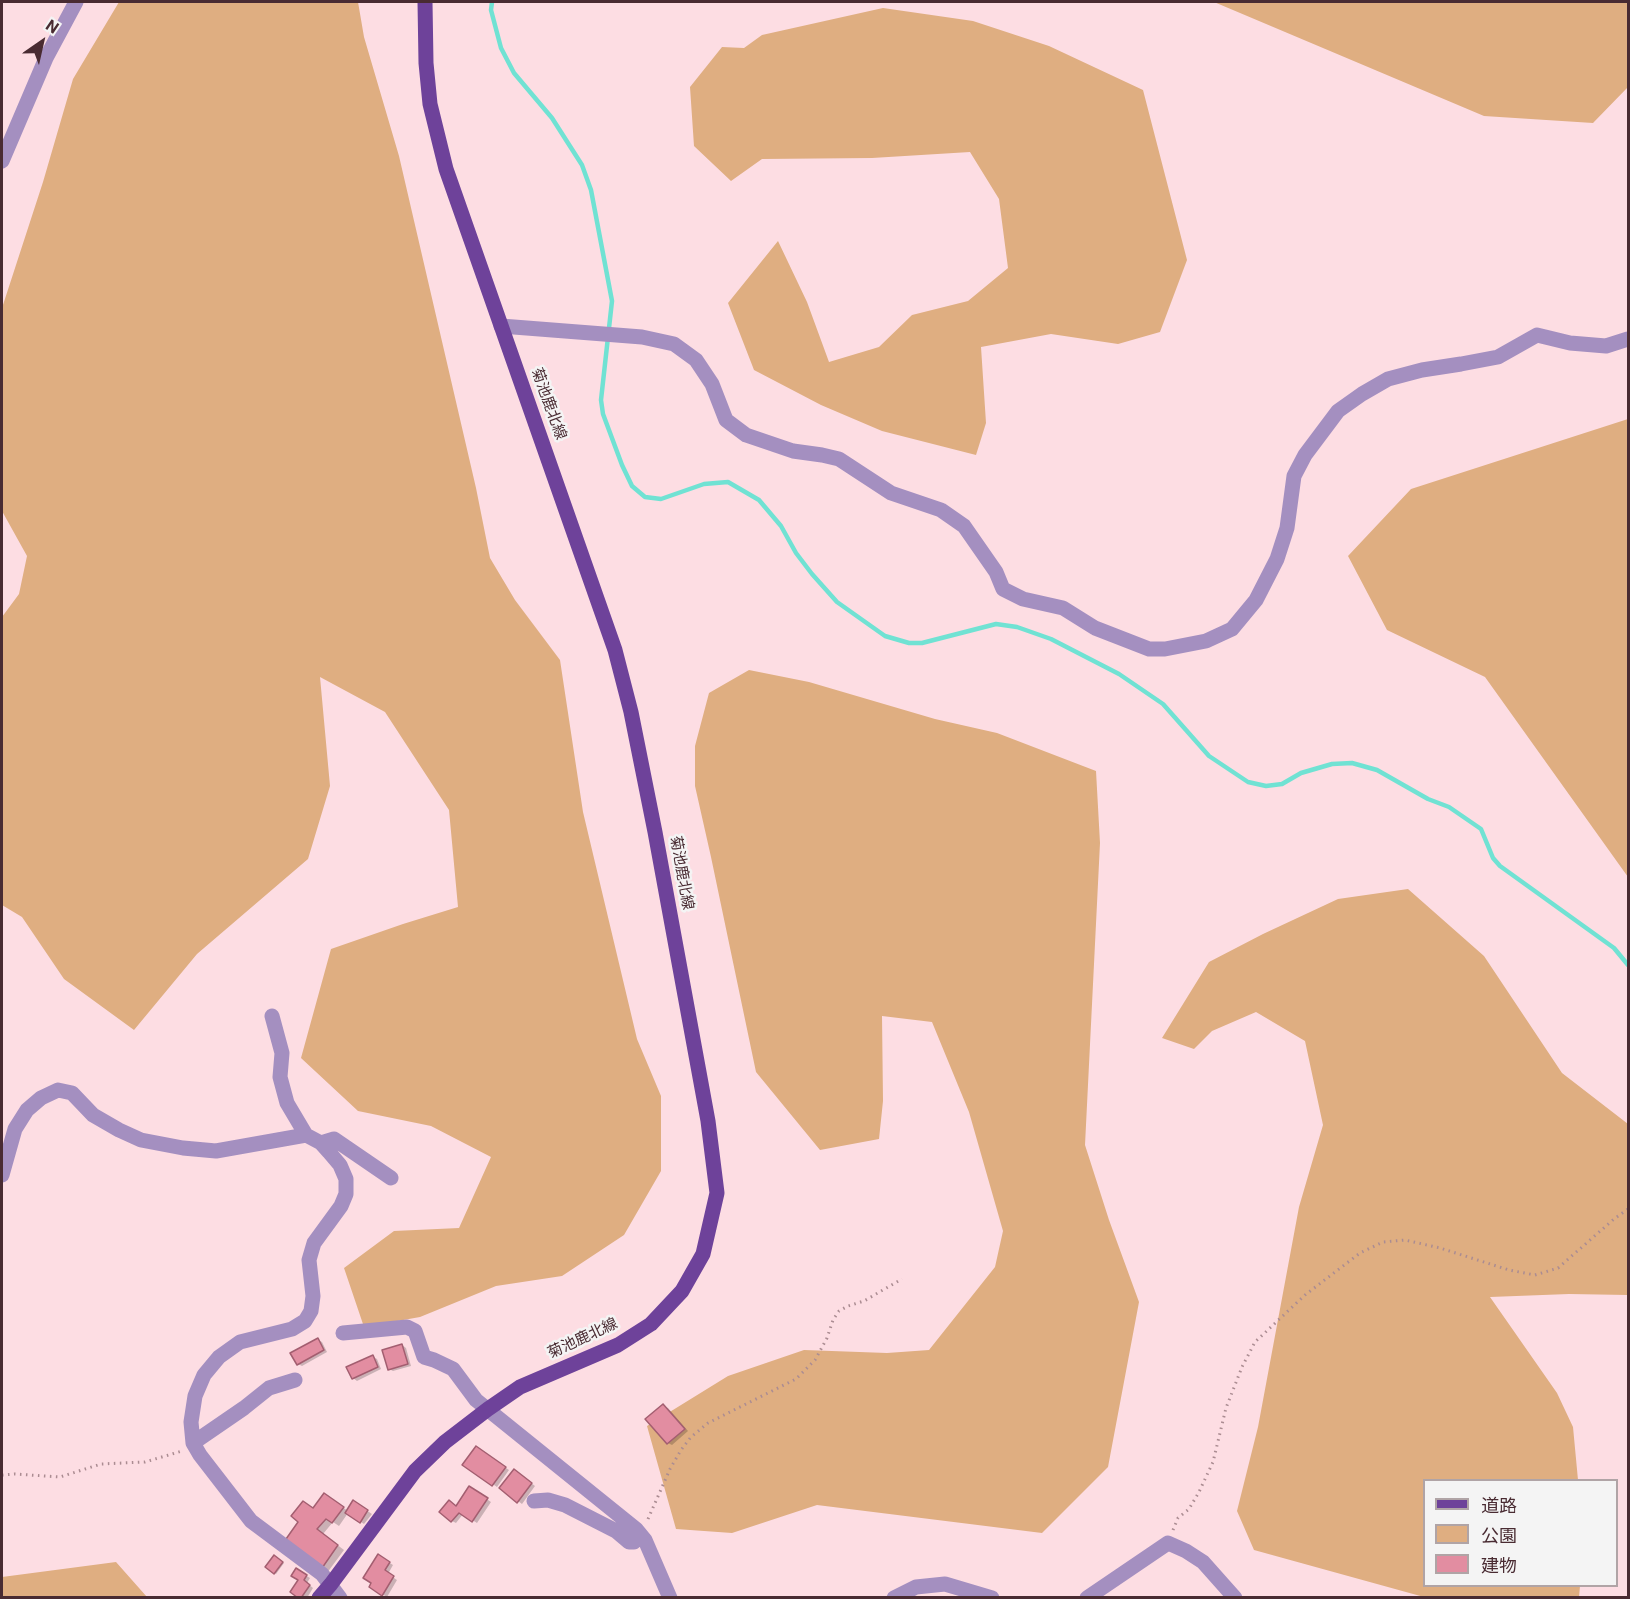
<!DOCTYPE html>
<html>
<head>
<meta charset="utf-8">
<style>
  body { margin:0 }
  #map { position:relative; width:1630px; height:1599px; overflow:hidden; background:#fddde3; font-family:Roboto,"Noto Sans JP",sans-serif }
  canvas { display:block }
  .frame { position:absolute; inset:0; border:3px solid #492b32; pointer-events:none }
  .legend { position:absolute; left:1423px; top:1479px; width:195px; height:108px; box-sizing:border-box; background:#f4f4f4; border:2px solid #b0a4a6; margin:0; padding:8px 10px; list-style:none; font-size:18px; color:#492b32 }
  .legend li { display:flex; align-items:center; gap:12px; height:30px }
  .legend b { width:30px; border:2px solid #b0a4a6 }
  .north { position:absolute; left:12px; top:12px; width:60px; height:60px; -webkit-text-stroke:4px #f4f4f4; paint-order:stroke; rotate:34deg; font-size:16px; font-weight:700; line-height:24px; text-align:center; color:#492b32 }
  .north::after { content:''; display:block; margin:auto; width:21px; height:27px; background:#492b32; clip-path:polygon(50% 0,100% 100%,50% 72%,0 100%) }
</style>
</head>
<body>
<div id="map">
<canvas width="1630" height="1599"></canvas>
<div class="frame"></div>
<ul class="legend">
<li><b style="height:8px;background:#6e429a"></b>道路</li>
<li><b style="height:16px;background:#dfae81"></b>公園</li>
<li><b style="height:16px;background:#e28da1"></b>建物</li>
</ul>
<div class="north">N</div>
</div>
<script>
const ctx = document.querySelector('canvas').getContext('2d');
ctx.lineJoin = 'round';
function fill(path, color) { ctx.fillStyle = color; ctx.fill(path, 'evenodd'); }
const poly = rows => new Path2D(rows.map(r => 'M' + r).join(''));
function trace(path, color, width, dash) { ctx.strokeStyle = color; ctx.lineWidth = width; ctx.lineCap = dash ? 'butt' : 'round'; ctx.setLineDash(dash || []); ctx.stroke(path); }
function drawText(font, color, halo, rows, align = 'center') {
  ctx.font = font + ' Roboto,"Noto Sans JP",sans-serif'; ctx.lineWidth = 5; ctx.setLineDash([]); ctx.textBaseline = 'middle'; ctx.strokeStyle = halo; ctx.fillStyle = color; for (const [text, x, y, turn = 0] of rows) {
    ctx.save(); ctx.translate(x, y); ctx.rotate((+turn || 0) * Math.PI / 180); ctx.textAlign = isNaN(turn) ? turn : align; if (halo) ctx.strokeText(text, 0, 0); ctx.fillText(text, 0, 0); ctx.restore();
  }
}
fill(poly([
  [119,2,358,2,364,37,399,156,476,488,490,558,515,600,560,660,583,812,637,1039,661,1096,661,1171,624,1235,562,1276,496,1286,420,1317,364,1327,344,1268,394,1231,459,1228,491,1157,431,1126,358,1111,301,1058,331,949,403,924,458,907,449,810,385,712,320,677,330,786,308,859,197,954,134,1030,64,979,22,917,2,905,2,617,19,594,27,556,2,511,2,308,43,182,73,79],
  [1214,2,1628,2,1628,87,1593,123,1484,116],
  [883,8,973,21,1049,46,1143,90,1187,260,1160,332,1118,344,1051,334,981,347,986,423,976,455,882,431,821,405,754,370,728,303,778,241,807,302,829,362,879,347,912,315,968,301,1008,268,999,199,970,152,872,158,762,159,731,181,694,146,690,87,722,47,744,48,762,35],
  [1628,419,1628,877,1485,677,1387,630,1348,556,1411,489],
  [749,670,809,682,935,719,997,733,1096,771,1100,843,1085,1145,1109,1220,1139,1302,1108,1467,1042,1533,817,1505,732,1533,676,1529,647,1426,728,1376,804,1350,887,1353,929,1350,995,1267,1003,1231,969,1112,932,1022,882,1016,883,1101,879,1139,820,1150,756,1072,711,857,695,786,695,746,709,693],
  [1408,889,1484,956,1562,1073,1628,1124,1628,1295,1569,1294,1490,1297,1557,1393,1573,1427,1578,1480,1424,1480,1424,1586,1580,1586,1579,1597,1424,1597,1254,1550,1237,1511,1258,1427,1299,1207,1323,1125,1305,1041,1256,1012,1212,1031,1194,1049,1162,1038,1209,962,1263,934,1338,899],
  [116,1562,147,1597,2,1597,2,1577]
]), '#dfae81');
fill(poly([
  [318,1340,322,1342,327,1352,302,1366,298,1364],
  [402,1345,406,1348,411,1366,393,1371,389,1369],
  [373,1357,377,1359,381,1369,357,1381,353,1378],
  [663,1406,668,1408,688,1431,672,1445,668,1443],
  [480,1450,509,1470,497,1487,464,1464],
  [518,1473,535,1486,522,1504,518,1501],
  [470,1488,491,1502,477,1523,463,1514,456,1523,452,1521,457,1508],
  [331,1499,348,1511,354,1502,372,1514,364,1524,348,1513,339,1526,333,1522,323,1534,344,1550,327,1573,321,1569,314,1509],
  [379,1556,393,1565,388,1574,397,1580,387,1597,371,1587],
  [275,1557,284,1563,276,1574,267,1567],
  [297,1570,310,1578,307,1583,313,1588,307,1598,301,1598,300,1580]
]), '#0003');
trace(poly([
  [492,2,491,10,501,48,514,73,552,118,582,165,591,190,612,301,601,400,603,414,622,465,632,486,645,497,661,499,704,484,728,482,759,500,781,526,796,553,812,574,837,602,885,636,909,643,922,643,996,624,1017,627,1051,639,1119,674,1163,704,1209,756,1248,782,1266,786,1282,784,1301,773,1332,764,1352,763,1377,770,1428,799,1449,807,1481,829,1493,858,1500,866,1614,948,1628,965]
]), '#70e2d3', 4.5);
const building = poly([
  [318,1338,324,1350,297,1365,290,1353,318,1338],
  [402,1344,408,1364,388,1370,382,1350,402,1344],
  [373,1355,378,1367,352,1379,346,1367,373,1355],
  [663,1404,685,1429,667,1444,645,1419,663,1404],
  [476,1446,506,1467,492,1486,462,1465,476,1446],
  [514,1469,532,1483,517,1503,499,1488,514,1469],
  [469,1486,488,1498,472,1522,459,1513,451,1522,439,1512,449,1500,456,1506,469,1486],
  [324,1493,344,1507,332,1523,326,1519,317,1529,338,1545,320,1571,286,1539,298,1522,291,1516,303,1501,313,1508,324,1493],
  [353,1500,368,1510,360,1523,345,1513,353,1500],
  [378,1554,390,1562,385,1570,394,1576,382,1596,369,1587,371,1583,363,1578,378,1554],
  [274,1555,283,1562,274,1574,265,1567,274,1555],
  [296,1568,307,1575,304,1580,310,1585,301,1598,298,1598,290,1592,298,1580,291,1576,296,1568]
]);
fill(building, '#e28da1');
trace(building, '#a35e70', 1.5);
trace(poly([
  [2,1475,15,1474,60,1477,101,1464,145,1462,182,1451],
  [648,1519,670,1469,681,1450,691,1437,708,1423,796,1379,815,1360,827,1338,833,1320,839,1311,848,1306,864,1301,902,1279],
  [1173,1530,1178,1518,1189,1509,1199,1492,1213,1462,1226,1408,1242,1367,1255,1342,1305,1295,1360,1253,1383,1242,1405,1240,1440,1248,1509,1270,1535,1275,1558,1268,1614,1219,1628,1209]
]), '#ab8c92', 3, [1.5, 4.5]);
trace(poly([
  [2,161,46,58,76,2],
  [501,326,642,337,674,344,696,360,712,384,726,420,746,435,793,451,822,455,839,459,891,493,941,510,964,526,996,572,1003,589,1023,599,1063,608,1095,628,1149,649,1165,649,1206,641,1232,629,1256,600,1277,559,1287,528,1294,476,1305,455,1338,411,1362,394,1388,379,1422,370,1461,364,1498,357,1537,335,1570,343,1606,346,1628,339],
  [272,1016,282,1053,280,1077,287,1103,306,1135],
  [321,1143,334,1139,391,1178],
  [2,1175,15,1129,27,1110,41,1098,58,1090,72,1093,93,1115,119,1130,141,1140,183,1148,216,1151,306,1135,321,1143,329,1152,340,1165,346,1179,346,1194,341,1206,314,1243,309,1260,313,1296,311,1311,305,1321,292,1329,240,1342,219,1357,204,1375,195,1396,191,1422,193,1443,200,1455,251,1521,322,1574,340,1598],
  [343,1333,407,1327,415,1331,424,1357,434,1360,453,1369,476,1400,636,1529,645,1540,670,1598],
  [193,1443,244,1408,269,1388,295,1380],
  [534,1501,548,1500,565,1505,616,1531,629,1542,634,1542,640,1534],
  [894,1598,916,1587,945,1584,992,1598],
  [1087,1598,1168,1543,1186,1551,1203,1562,1235,1598]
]), '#a48fc0', 15);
trace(poly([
  [319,1598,331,1584,415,1471,445,1442,488,1409,520,1387,618,1345,651,1324,682,1291,703,1254,717,1193,708,1121,655,832,631,712,615,650,446,169,430,104,426,63,425,2]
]), '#6e429a', 15);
drawText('15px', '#492b32', '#f4f4f4', [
  ["菊池鹿北線",548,404,70],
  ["菊池鹿北線",681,873,80],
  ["菊池鹿北線",583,1339,-25]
]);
</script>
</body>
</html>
